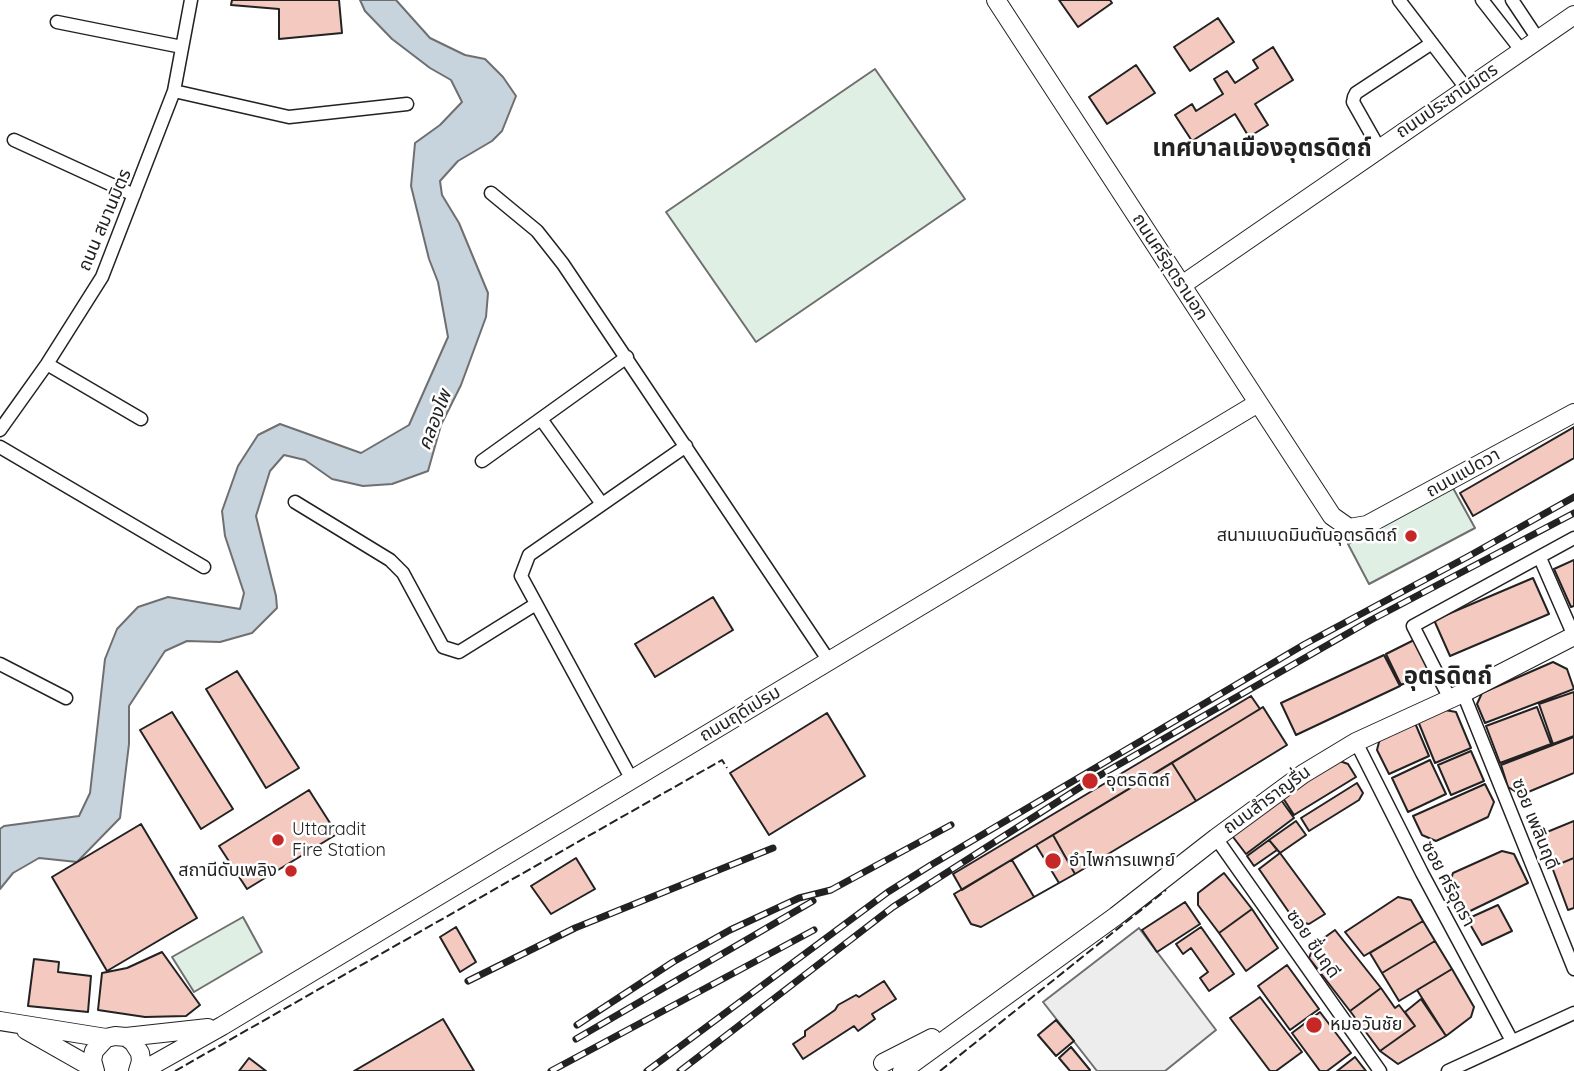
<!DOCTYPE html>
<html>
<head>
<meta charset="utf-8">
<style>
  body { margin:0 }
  canvas { display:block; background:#fff }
</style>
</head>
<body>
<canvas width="1574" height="1071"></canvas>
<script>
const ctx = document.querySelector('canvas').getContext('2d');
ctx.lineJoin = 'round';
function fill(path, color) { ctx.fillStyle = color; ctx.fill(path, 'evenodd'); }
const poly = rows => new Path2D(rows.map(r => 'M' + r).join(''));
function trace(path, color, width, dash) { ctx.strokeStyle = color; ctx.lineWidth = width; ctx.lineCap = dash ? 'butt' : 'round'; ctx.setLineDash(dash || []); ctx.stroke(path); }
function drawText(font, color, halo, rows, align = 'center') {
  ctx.font = font + ' Quicksand,"Noto Sans Thai",sans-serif'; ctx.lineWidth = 5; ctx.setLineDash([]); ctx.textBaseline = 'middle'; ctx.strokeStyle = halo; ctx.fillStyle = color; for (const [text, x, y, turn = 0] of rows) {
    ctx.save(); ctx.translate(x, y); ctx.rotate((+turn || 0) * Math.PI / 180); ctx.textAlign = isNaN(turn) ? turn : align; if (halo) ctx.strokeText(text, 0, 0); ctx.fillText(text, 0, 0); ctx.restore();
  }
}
const green = poly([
  [875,69,965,199,756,342,666,212,875,69],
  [1453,488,1475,528,1369,584,1348,544,1453,488],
  [243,917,262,952,194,992,172,957,243,917]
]);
fill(green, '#e0efe3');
trace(green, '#6f6f6f', 2);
const parking = poly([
  [1139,928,1216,1030,1165,1071,1097,1071,1043,1002,1139,928]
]);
fill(parking, '#ededed');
trace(parking, '#6f6f6f', 2);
const water = poly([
  [360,0,396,0,430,38,465,55,485,59,503,77,516,96,502,131,492,141,458,161,440,181,442,195,459,223,488,293,486,317,461,385,441,425,428,471,392,484,363,486,332,479,305,460,284,455,270,471,256,516,276,596,277,608,252,633,220,642,187,641,165,651,129,706,129,744,120,818,77,862,39,858,13,873,0,889,0,829,4,826,79,816,90,793,105,659,117,629,138,607,168,597,240,609,244,593,225,536,222,511,238,466,258,435,280,424,361,453,409,425,448,337,438,282,429,259,411,186,415,143,440,125,462,102,451,80,430,68,392,39,365,11,360,0]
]);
fill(water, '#c7d3dd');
trace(water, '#6f6f6f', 2);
const building = poly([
  [232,0,339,0,342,33,279,39,279,9,231,5,232,0],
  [1059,0,1110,0,1112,3,1078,27,1059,0],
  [1218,18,1234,42,1190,71,1174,47,1218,18],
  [1273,47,1293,80,1255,104,1268,125,1249,137,1235,114,1192,141,1175,115,1192,104,1196,111,1223,94,1214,79,1227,71,1235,83,1258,68,1253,60,1273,47],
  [1136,65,1155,93,1107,124,1089,97,1136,65],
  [1574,427,1574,458,1473,516,1460,493,1574,427],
  [1574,560,1574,606,1571,607,1554,569,1574,560],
  [1533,578,1549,614,1450,656,1434,620,1533,578],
  [713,597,733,630,655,677,635,644,713,597],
  [1414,640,1429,671,1401,685,1386,654,1414,640],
  [1384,655,1400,686,1296,735,1281,703,1384,655],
  [1553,662,1567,669,1574,689,1485,723,1477,704,1482,693,1553,662],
  [237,671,299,768,266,788,206,689,237,671],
  [1574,692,1574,736,1553,744,1539,704,1574,692],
  [1251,696,1260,709,962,890,953,874,1251,696],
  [1263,707,1287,745,1196,801,1172,763,1263,707],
  [1537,707,1551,744,1500,763,1486,726,1537,707],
  [1445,710,1456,712,1471,748,1435,763,1418,721,1445,710],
  [172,712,233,809,201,829,140,730,172,712],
  [827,713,865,776,769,835,730,773,827,713],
  [1415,723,1429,756,1389,774,1377,750,1379,742,1383,736,1415,723],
  [1574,737,1574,773,1521,795,1508,787,1501,765,1574,737],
  [1471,751,1484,781,1451,795,1438,765,1471,751],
  [1337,760,1348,764,1356,777,1294,815,1281,795,1337,760],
  [1430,760,1446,794,1408,812,1392,778,1430,760],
  [1172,763,1196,801,1075,874,1053,835,1172,763],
  [1357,783,1363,793,1359,800,1309,831,1301,818,1357,783],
  [1485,784,1494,802,1488,817,1436,841,1422,835,1413,816,1485,784],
  [309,790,337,834,247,889,219,846,309,790],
  [1279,797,1294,818,1246,854,1233,837,1235,829,1279,797],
  [1296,821,1306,835,1280,853,1269,840,1296,821],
  [1574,821,1574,858,1552,867,1542,844,1547,832,1574,821],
  [141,824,197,918,107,971,52,877,141,824],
  [1053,835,1075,874,981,927,971,924,954,894,1053,835],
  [1269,840,1277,850,1254,866,1247,856,1269,840],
  [1036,845,1059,883,1034,897,1012,860,1036,845],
  [1502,851,1514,854,1528,883,1464,914,1448,888,1453,873,1502,851],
  [1280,853,1325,914,1309,924,1295,921,1259,869,1280,853],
  [576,858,595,889,551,914,531,886,576,858],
  [1574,858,1574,908,1568,910,1552,867,1574,858],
  [1224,873,1252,909,1219,933,1198,905,1198,893,1224,873],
  [1398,897,1411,900,1423,921,1364,956,1345,932,1398,897],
  [1185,902,1200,924,1157,952,1142,930,1185,902],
  [1498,905,1512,931,1482,945,1467,919,1498,905],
  [1252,909,1278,948,1246,971,1219,933,1252,909],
  [1423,921,1435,941,1382,973,1370,953,1423,921],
  [456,927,476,962,460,972,440,937,456,927],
  [1201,927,1234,974,1209,991,1200,978,1208,972,1191,948,1183,954,1176,944,1201,927],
  [1335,930,1381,988,1350,1011,1309,958,1314,945,1335,930],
  [1435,941,1452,969,1399,1001,1382,973,1435,941],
  [162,952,200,1005,186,1016,145,1017,98,1010,102,973,127,968,162,952],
  [34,959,59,962,58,972,91,976,88,1012,28,1006,34,959],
  [1287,965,1319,1009,1290,1030,1258,986,1287,965],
  [1452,969,1474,1007,1471,1017,1446,1036,1417,990,1452,969],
  [884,981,896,999,872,1014,875,1019,858,1031,854,1026,803,1059,793,1044,805,1036,805,1031,835,1010,838,1005,856,995,859,997,884,981],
  [1381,988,1395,1008,1399,1005,1415,1026,1380,1051,1350,1011,1381,988],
  [1260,997,1302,1052,1276,1071,1270,1071,1230,1018,1260,997],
  [1421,999,1446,1036,1398,1064,1380,1051,1415,1026,1405,1012,1421,999],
  [1320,1012,1351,1053,1327,1071,1320,1071,1292,1033,1320,1012],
  [443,1019,474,1071,354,1071,443,1019],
  [1056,1020,1074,1041,1056,1056,1038,1035,1056,1020],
  [1071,1047,1090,1070,1088,1071,1070,1071,1059,1058,1071,1047],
  [1355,1057,1366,1071,1337,1071,1355,1057],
  [249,1058,266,1071,239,1071,249,1058]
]);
fill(building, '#f3c9c0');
trace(building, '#222', 2);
const street = poly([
  [1399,0,1466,88],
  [1482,0,1521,50],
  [1512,0,1538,39],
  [57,22,182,47],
  [174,91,289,117,407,104],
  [14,140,134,195],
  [1379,148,1353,102,1354,97,1356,93,1432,43],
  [491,193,537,231,563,264,829,661],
  [47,364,141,419],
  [541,419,602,504],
  [0,430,47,364,102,277,174,91,191,0],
  [0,447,204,567],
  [482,461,627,357],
  [295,502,390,560,403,573,443,647,459,652,536,604],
  [1540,558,1574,636],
  [0,664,66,698],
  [1463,693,1574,969],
  [1450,699,1413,626,1574,538],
  [1356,742,1422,873,1512,1041],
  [632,780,521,576,529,555,686,446],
  [1216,838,1380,1071],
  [1448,1071,1574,1013]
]);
const secondary = poly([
  [996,0,1332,516,1349,528,1367,525,1574,413],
  [1182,285,1574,15],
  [0,1021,106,1038],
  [26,1030,93,1068],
  [126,1037,208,1028],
  [883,1063,932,1038],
  [95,1071,92,1060,94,1051,106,1038,115,1036,126,1037,133,1042,140,1053,141,1061,138,1071],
  [142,1071,222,1026,1258,403],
  [902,1071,1116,916,1216,838,1303,774,1356,742,1463,693,1574,636]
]);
trace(street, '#222', 15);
trace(secondary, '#222', 20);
trace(street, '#fff', 12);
trace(secondary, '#fff', 18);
const rail = poly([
  [468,981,575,928,773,848],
  [577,1025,673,962,730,930,799,898,831,890,951,825],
  [576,1039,813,901],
  [551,1071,814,930],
  [647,1071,888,892,931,865,1305,644,1469,556,1574,497],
  [680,1071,893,907,1090,781,1371,620,1574,513]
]);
trace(rail, '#222', 7);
trace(rail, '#fff', 4.5, [13]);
trace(poly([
  [175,1071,722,760,727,768],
  [940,1071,1166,890]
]), '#222', 2, [9, 3.5]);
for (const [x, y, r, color] of [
  [1411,536,7,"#c62828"],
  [1090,781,9,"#c62828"],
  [278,840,7,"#c62828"],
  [1053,861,9,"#c62828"],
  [291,871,7,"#c62828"],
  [1314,1025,9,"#c62828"]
]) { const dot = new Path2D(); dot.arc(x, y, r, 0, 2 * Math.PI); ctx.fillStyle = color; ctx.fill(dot); trace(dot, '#fff', 2.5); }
drawText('18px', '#222', '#fff', [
  ["ถนนประชานิมิตร",1447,101,-34],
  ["ถนน สมานมิตร",105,220,-67],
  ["ถนนศรีอุตรานอก",1170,267,57],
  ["ถนนแปดวา",1463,473,-29],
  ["ถนนฤดีเปรม",740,714,-31],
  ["ถนนสำราญรื่น",1267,800,-36],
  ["ซอย เพลินฤดี",1535,824,68],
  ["ซอย ศรีอุตรา",1448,884,62],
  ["ซอย ชื่นฤดี",1313,944,55]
]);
drawText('18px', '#222', '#fff', [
  ["สนามแบดมินตันอุตรดิตถ์",1397,536,"right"],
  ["อุตรดิตถ์",1106,781],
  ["Uttaradit",292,830],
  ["Fire Station",292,851],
  ["อำไพการแพทย์",1069,861],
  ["สถานีดับเพลิง",277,871,"right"],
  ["หมอวันชัย",1330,1025]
], 'left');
drawText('italic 19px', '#222', '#fff', [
  ["คลองโพ",435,420,-69]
]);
drawText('bold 24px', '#222', '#fff', [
  ["เทศบาลเมืองอุตรดิตถ์",1262,149],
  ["อุตรดิตถ์",1448,677]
]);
</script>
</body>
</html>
